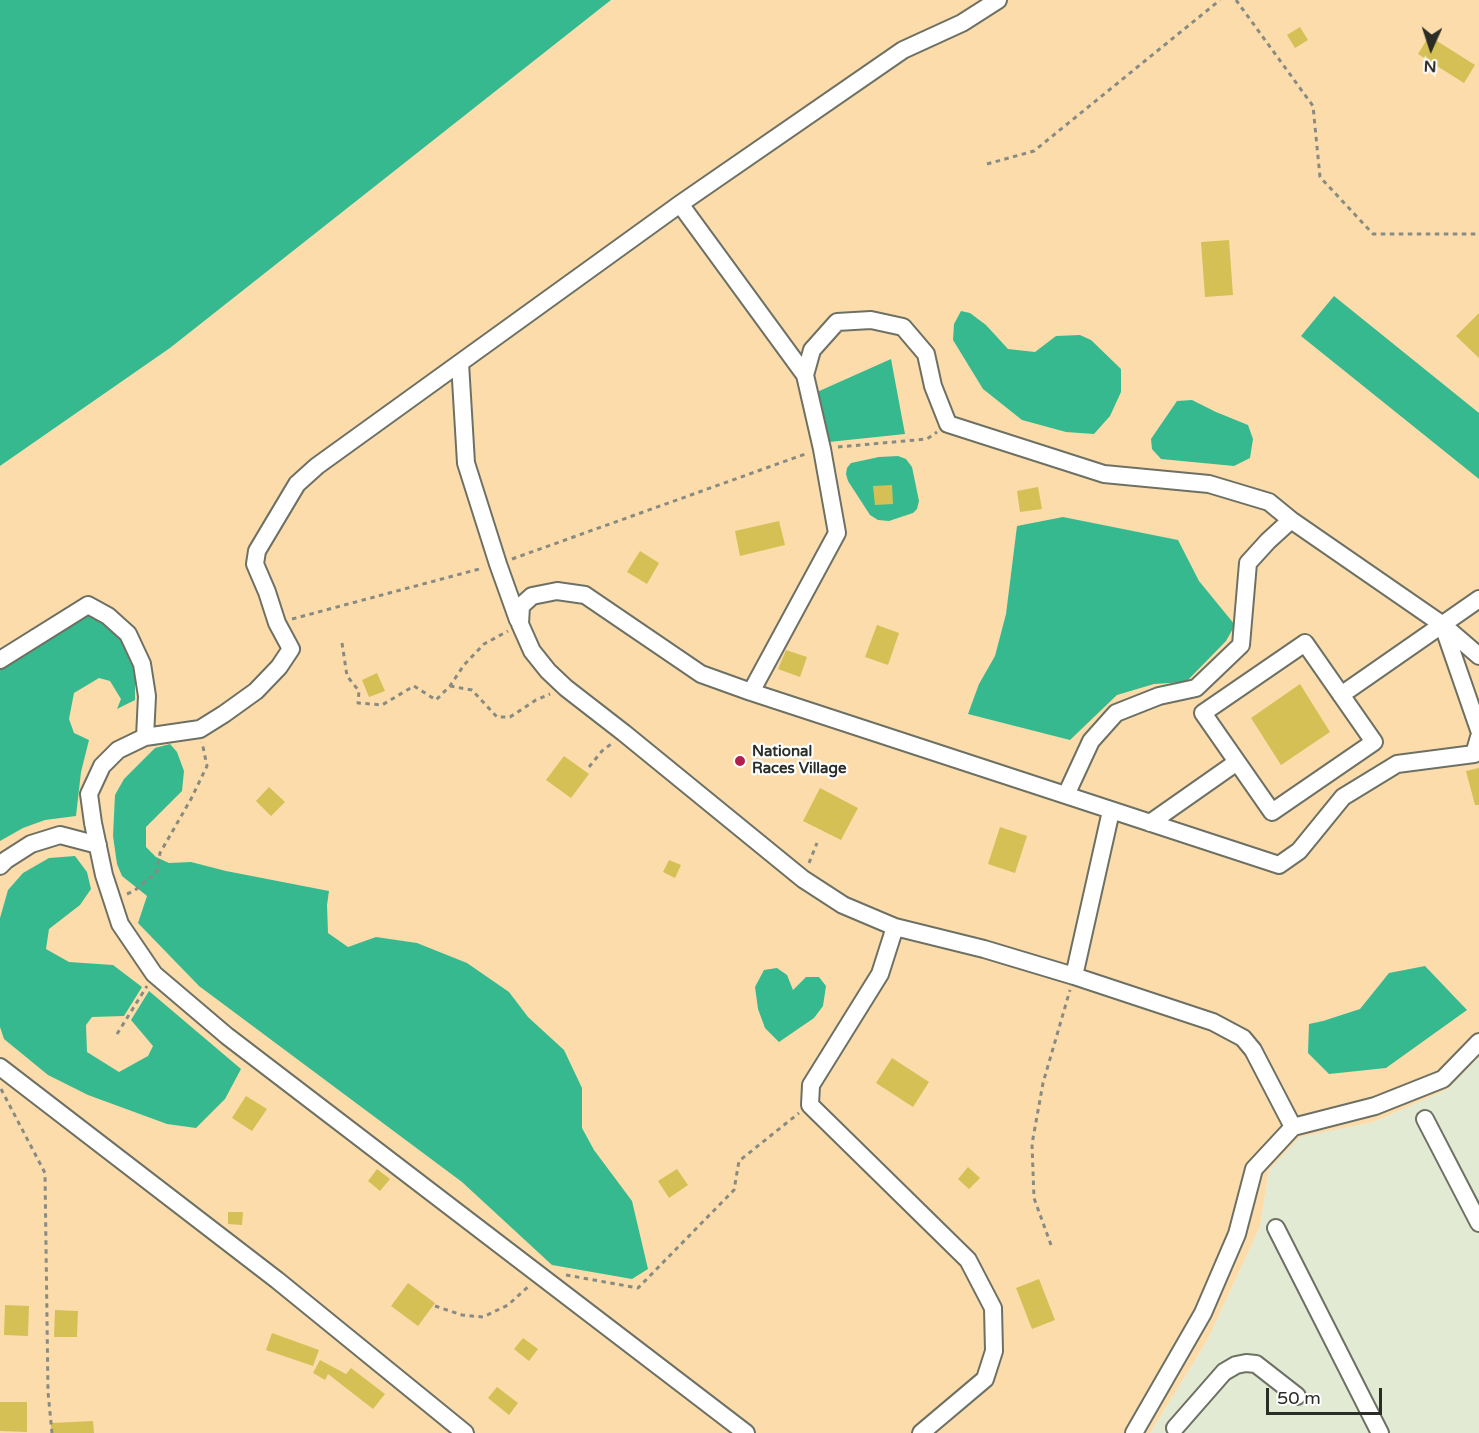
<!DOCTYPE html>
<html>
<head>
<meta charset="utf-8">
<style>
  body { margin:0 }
  #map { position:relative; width:1479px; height:1433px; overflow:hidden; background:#eff4e5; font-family:"Varela Round",sans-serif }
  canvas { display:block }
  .north { position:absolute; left:1401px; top:18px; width:60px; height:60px; -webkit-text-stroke:4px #fff; paint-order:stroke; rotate:183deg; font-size:16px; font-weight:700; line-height:24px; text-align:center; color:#2a2c26 }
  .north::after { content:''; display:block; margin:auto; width:21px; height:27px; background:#2a2c26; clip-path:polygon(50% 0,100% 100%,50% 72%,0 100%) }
  .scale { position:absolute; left:1266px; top:1388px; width:116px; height:27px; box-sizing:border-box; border:3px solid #2a2c26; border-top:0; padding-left:8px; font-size:18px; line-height:21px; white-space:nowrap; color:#2a2c26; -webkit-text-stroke:4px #fff; paint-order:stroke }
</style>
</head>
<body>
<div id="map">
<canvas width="1479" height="1433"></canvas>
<div class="north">N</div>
<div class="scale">50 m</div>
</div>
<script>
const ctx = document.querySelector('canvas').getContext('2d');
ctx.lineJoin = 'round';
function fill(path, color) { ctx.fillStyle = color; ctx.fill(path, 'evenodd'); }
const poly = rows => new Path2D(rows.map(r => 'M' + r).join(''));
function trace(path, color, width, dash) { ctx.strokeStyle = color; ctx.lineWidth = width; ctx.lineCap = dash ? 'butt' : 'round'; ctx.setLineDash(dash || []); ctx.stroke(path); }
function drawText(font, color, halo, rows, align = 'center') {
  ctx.font = font + ' "Varela Round",sans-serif'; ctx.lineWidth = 4.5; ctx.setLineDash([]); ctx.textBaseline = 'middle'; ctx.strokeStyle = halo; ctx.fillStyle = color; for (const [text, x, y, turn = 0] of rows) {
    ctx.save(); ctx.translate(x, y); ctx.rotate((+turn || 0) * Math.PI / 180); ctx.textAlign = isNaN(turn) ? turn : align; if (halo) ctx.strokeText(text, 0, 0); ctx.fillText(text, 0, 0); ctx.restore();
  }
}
fill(poly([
  [1479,1057,1479,1433,1150,1433,1207,1341,1260,1227,1269,1170,1300,1136,1374,1122,1448,1089]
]), '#e2ead3');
fill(poly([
  [611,0,1479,0,1479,1057,1448,1089,1374,1122,1300,1137,1269,1170,1260,1227,1207,1341,1150,1433,0,1433,0,466,170,348]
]), '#fddcac');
fill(poly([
  [0,0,611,0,170,348,0,466],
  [1334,296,1479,413,1479,479,1301,336],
  [961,311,970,313,986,325,1008,349,1035,352,1056,336,1080,335,1091,340,1121,369,1121,392,1110,416,1094,434,1066,432,1022,420,983,389,953,340,954,324],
  [891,359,905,434,829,442,817,392],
  [1192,400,1216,412,1248,425,1253,439,1250,458,1234,466,1161,459,1152,449,1151,439,1177,401],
  [898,456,906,459,912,467,919,501,917,509,913,513,889,521,878,520,870,515,848,481,846,474,847,468,851,463,879,457],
  [1063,517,1178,540,1199,581,1235,625,1226,641,1186,682,1154,684,1117,695,1070,740,968,714,979,684,995,656,1006,614,1017,526],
  [87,614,101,620,121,638,135,673,135,700,117,709,121,699,110,681,99,678,74,693,69,719,74,733,89,740,81,772,76,816,45,820,23,828,0,841,0,669],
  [170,744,177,752,184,771,182,791,146,827,146,847,156,857,169,863,191,862,226,871,329,891,327,905,328,933,348,947,376,937,417,943,467,963,509,992,528,1017,564,1050,582,1088,582,1128,594,1150,632,1201,648,1269,632,1279,552,1265,462,1182,199,986,138,923,147,896,122,876,117,864,113,836,115,795,124,779,155,748],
  [75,856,87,872,91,889,80,905,49,929,46,949,69,962,113,965,142,987,124,1016,92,1017,86,1025,87,1052,119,1072,148,1056,153,1046,131,1020,149,991,241,1069,225,1099,196,1128,167,1124,88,1095,48,1075,4,1039,0,1027,0,918,8,890,23,873,49,858],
  [1425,966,1467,1010,1386,1068,1329,1074,1308,1053,1309,1024,1323,1021,1360,1009,1389,973],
  [777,968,787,975,793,990,806,977,819,977,826,986,823,1006,814,1018,779,1042,765,1028,758,1009,755,987,764,970]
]), '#36b98f');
fill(poly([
  [1300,27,1308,40,1295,48,1287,35],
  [1429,36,1475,65,1464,83,1418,54],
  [1229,240,1233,295,1205,297,1201,242],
  [1479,313,1479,358,1456,336],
  [892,485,893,504,875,505,873,486],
  [1038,487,1042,509,1020,512,1017,491],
  [779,521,785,545,740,556,735,531],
  [640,551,659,563,647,584,627,572],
  [877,625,899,633,888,665,865,657],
  [786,650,807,657,800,677,778,669],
  [377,673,385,691,369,697,362,680],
  [1300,684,1330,732,1281,765,1251,718],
  [564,756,589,774,571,798,546,780],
  [1479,768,1479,805,1475,805,1466,771],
  [269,787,285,802,271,816,256,801],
  [820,788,858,808,841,840,803,821],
  [1000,827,1027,836,1015,873,988,864],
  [669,860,681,865,675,878,663,872],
  [892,1058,929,1082,913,1107,876,1083],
  [246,1096,267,1109,252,1131,232,1118],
  [968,1167,980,1178,969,1189,958,1179],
  [377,1169,390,1179,380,1191,368,1181],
  [677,1169,688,1185,669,1198,658,1181],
  [228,1212,243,1212,242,1225,228,1224],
  [1039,1279,1055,1320,1032,1329,1016,1288],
  [408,1283,435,1303,418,1326,391,1306],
  [5,1305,29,1306,28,1336,4,1335],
  [55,1310,78,1311,77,1337,54,1337],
  [272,1333,319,1350,313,1366,266,1350],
  [523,1338,538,1349,529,1361,514,1349],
  [320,1360,346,1374,351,1368,385,1394,373,1409,328,1374,325,1380,313,1373],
  [497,1387,518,1403,509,1415,488,1398],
  [0,1402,27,1402,27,1432,0,1431],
  [93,1421,94,1433,51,1433,51,1423]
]), '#d4c055');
const minor = poly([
  [680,204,805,375],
  [460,363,466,463,498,564,518,620],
  [1443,626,1479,730],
  [1305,643,1374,742,1272,812,1203,713,1305,643],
  [0,660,88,605,108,616,128,634,142,664,147,696,145,737],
  [751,692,837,533,822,449,805,375,812,350,837,322,871,320,903,327,926,354,933,386,948,424,1104,474,1209,484,1269,502,1291,520,1443,625,1479,656],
  [1341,695,1479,599],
  [1066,795,1091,741,1116,713,1159,696,1196,688,1241,645,1248,563,1268,541,1291,520],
  [1111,811,1074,976,984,949,895,927,843,905,803,879,624,733,566,688,548,671,532,651,520,624,521,606,532,596,557,591,585,595,701,674,751,692,1279,865,1299,851,1343,797,1397,764,1474,754,1479,737],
  [1150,823,1237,762],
  [0,866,6,860,31,844,60,835,98,845],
  [895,927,880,974,811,1085,810,1105,968,1260,993,1308,994,1351,985,1379,921,1433],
  [1074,976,1213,1022,1243,1038,1253,1050,1293,1127],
  [0,1067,277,1280,465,1433],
  [1425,1119,1479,1223],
  [1276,1228,1380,1433],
  [1175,1428,1224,1372,1236,1365,1246,1363,1256,1364,1297,1396],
  [746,1433,227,1036,154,974,120,924,104,875,93,823,89,794,102,766,118,750,145,737,200,729,224,714,256,691,279,667,291,649,277,623,267,592,255,564,257,551,297,484,317,466,680,204,903,50,962,23,998,0],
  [1134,1433,1203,1313,1237,1234,1254,1169,1293,1127,1375,1106,1443,1079,1479,1042]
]);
trace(minor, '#6d7164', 20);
trace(poly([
  [1236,0,1313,106,1320,177,1373,234,1479,234],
  [987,164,1034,151,1220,0],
  [838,447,927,439,937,432],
  [512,559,808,453],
  [292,619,483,568],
  [342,643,347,676,359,691,358,703,382,705,414,686,436,700,450,686,464,665,484,644,508,631],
  [450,686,472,690,497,717,510,717,536,700,550,694],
  [589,767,602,751,611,744],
  [809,863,817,843],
  [127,894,134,891,157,872,160,853,191,799,207,766,202,742],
  [117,1034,147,986],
  [1,1089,45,1173,48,1392,52,1433],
  [1051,1245,1034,1198,1032,1144,1043,1083,1070,990],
  [566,1275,638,1288,734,1190,739,1161,799,1113],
  [435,1306,462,1315,483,1317,508,1305,529,1286]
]), '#888b81', 3, [4.5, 4.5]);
trace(minor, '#fff', 16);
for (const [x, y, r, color] of [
  [740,761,6,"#b01f4d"]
]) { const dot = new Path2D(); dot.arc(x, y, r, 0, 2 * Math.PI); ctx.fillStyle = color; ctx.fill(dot); trace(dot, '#fff', 2); }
drawText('bold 15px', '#2a2c26', '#fff', [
  ["National",752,752],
  ["Races Village",752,769]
], 'left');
</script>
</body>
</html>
